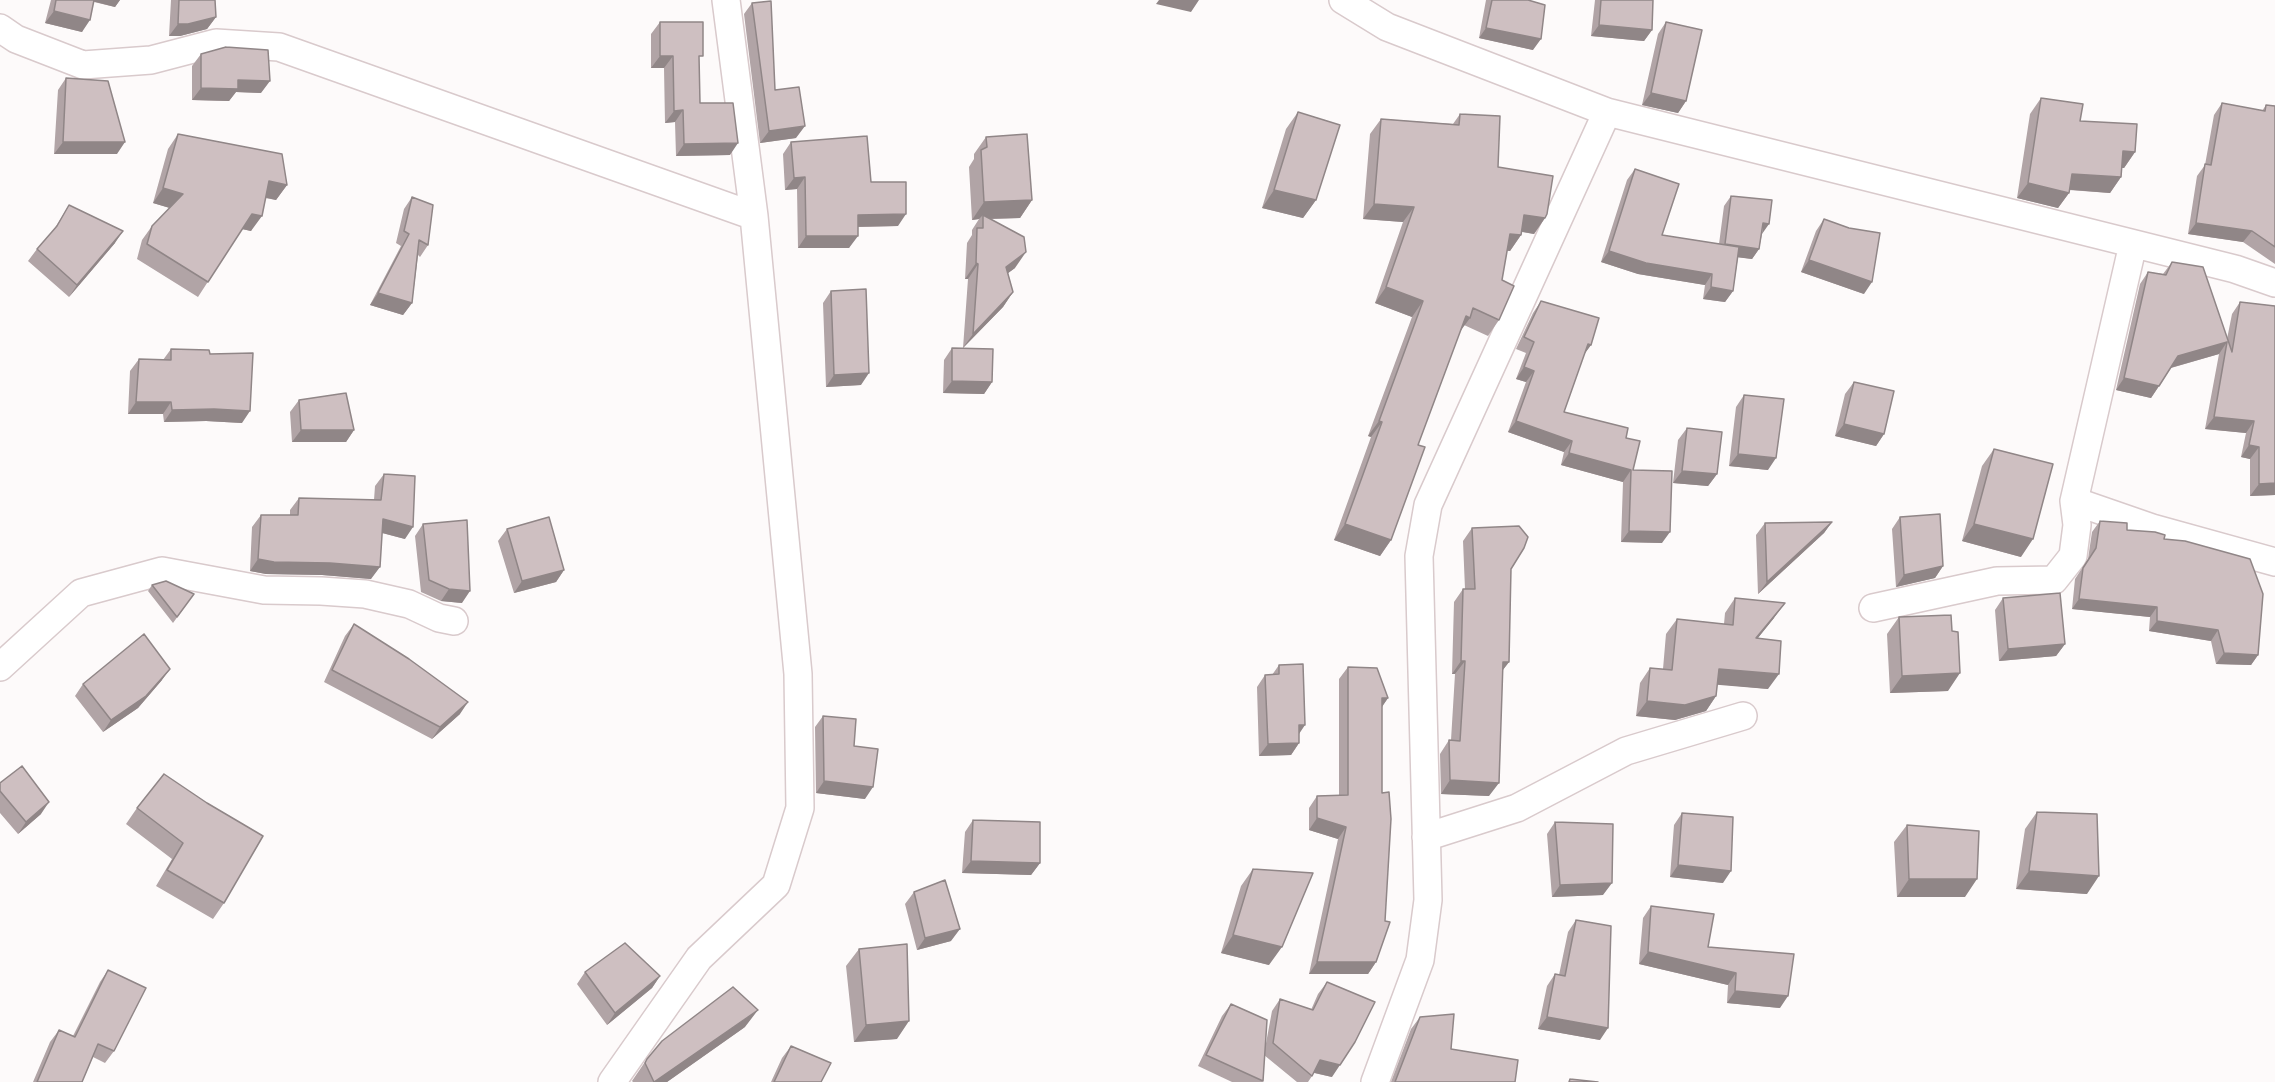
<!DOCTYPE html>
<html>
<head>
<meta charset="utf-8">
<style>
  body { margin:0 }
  canvas { display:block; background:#fdfafa }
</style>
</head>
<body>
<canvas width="2275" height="1082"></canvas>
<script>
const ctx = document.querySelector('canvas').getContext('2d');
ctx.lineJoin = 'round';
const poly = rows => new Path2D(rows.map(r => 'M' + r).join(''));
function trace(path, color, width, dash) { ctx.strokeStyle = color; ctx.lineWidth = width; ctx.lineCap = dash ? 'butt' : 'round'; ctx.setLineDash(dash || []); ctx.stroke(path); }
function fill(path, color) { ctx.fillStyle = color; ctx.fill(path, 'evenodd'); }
const minor = poly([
  [1343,0,1387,27,1607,112,2235,269,2275,283],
  [0,28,16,39,83,65,151,60,216,43,279,47,754,216],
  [2074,501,2152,528,2275,562],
  [1873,608,1997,581,2054,580,2073,556,2077,525,2074,501,2133,244],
  [0,667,81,593,162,571,264,590,321,591,365,594,409,604,439,618,454,621],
  [1426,837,1517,808,1626,751,1743,716],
  [612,1082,699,958,776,885,800,808,798,674,754,216,726,0],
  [1375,1082,1420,960,1428,900,1419,556,1428,505,1607,112]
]);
trace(minor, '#d9cacc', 30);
trace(minor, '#fff', 27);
fill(poly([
  [51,0,120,0,115,7,94,2,82,32,45,23],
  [171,0,215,0,216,17,207,29,180,36,169,36],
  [1486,0,1528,0,1533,50,1479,38],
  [1595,0,1653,0,1652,30,1644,41,1591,36],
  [752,3,775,90,796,138,760,143,744,14],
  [660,22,699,62,700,103,730,155,676,156,675,122,665,123,664,68,651,68,651,34],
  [1666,22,1686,101,1678,113,1642,105,1658,34],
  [201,54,261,93,236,92,229,101,192,100,192,66],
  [66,78,117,154,54,154,58,90],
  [2041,98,2135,152,2124,168,2122,168,2121,177,2110,193,2069,190,2069,193,2058,208,2017,198,2030,114],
  [2222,103,2262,111,2266,105,2275,106,2275,264,2243,242,2188,234,2197,176,2205,165,2214,115],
  [1298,112,1316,200,1303,218,1262,208,1286,129],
  [1460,114,1498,167,1545,218,1534,234,1522,232,1521,235,1510,251,1507,251,1502,280,1499,320,1488,336,1464,325,1460,331,1418,445,1391,540,1380,556,1334,540,1371,437,1368,436,1412,317,1375,303,1403,222,1363,219,1370,134,1381,119,1453,124],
  [178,134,287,185,276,200,265,198,251,231,242,229,198,297,137,259,142,240,152,226,170,208,153,203,168,149],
  [986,137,1032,200,1020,218,991,219,1015,268,1008,273,1013,292,1003,307,963,348,992,382,984,394,943,393,944,360,952,348,963,348,968,279,965,279,967,243,972,235,972,230,979,219,972,220,969,167,974,159,974,154],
  [791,142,871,182,898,226,858,227,849,248,798,248,797,189,785,190,783,154],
  [1635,169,1662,235,1719,244,1724,206,1731,196,1762,234,1759,249,1752,259,1738,257,1733,291,1725,302,1703,299,1705,285,1638,274,1601,262,1627,180],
  [412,197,428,245,420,257,418,255,412,303,403,315,370,305,401,246,396,243,404,209],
  [69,205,115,243,69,297,28,261,37,249,53,231],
  [1824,219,1864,294,1801,272,1816,231],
  [2172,262,2227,339,2232,314,2240,302,2275,306,2275,495,2250,496,2250,459,2241,457,2246,433,2205,429,2219,354,2171,368,2151,398,2116,390,2140,284,2148,272,2163,274],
  [831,291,861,385,826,387,823,303],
  [1541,301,1591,345,1584,354,1564,412,1626,438,1633,470,1662,543,1621,542,1623,482,1561,465,1564,452,1508,432,1526,382,1516,379,1526,353,1516,349,1533,313],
  [171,349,210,354,242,423,206,421,164,422,163,414,128,414,130,371,139,359,163,360],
  [1854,382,1884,434,1876,446,1835,436,1845,394],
  [1744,395,1768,470,1729,466,1736,407],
  [299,400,354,430,346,442,292,442,290,412],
  [1687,428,1717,474,1708,486,1673,483,1678,440],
  [1994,449,2021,557,1962,541,1982,466],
  [384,474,405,539,382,533,371,579,322,575,266,574,250,571,252,527,261,515,290,515,290,510,299,498,374,500,375,486],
  [1900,517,1943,566,1935,578,1896,587,1892,529],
  [2100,521,2127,530,2164,539,2258,655,2251,665,2216,664,2211,641,2149,631,2150,617,2072,609,2075,579,2088,559,2092,532],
  [1832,522,1824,533,1758,594,1756,535,1765,523],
  [423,524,462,603,441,601,421,592,415,536],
  [1472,528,1511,569,1509,662,1502,671,1489,796,1441,794,1440,754,1449,740,1451,740,1455,674,1452,674,1454,602,1463,589,1465,589,1463,541],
  [507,529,564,570,556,582,514,593,498,541],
  [152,585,194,594,173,623,148,591],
  [1735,598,1774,618,1757,639,1768,689,1717,684,1716,696,1706,711,1675,720,1636,716,1640,683,1650,668,1663,669,1666,634,1677,619,1724,624,1725,613],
  [2003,598,2065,644,2056,656,1999,661,1995,610],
  [1899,617,1948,691,1890,693,1887,634],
  [354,624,460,714,432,739,324,682,345,636],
  [1279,665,1299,734,1299,743,1291,755,1259,756,1257,687,1265,675,1272,675],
  [1348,667,1388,698,1382,706,1376,962,1368,974,1309,974,1338,839,1309,830,1309,808,1317,796,1339,795,1339,679],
  [162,680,138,708,103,732,75,696,83,684],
  [823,716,854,746,865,799,816,793,815,727],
  [164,774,224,903,213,919,156,886,172,859,126,824,137,808],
  [0,783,41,814,18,834,0,813],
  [2037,812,2087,894,2016,889,2025,829],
  [1682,813,1723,883,1670,877,1674,825],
  [973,820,1040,863,1031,875,962,873,965,832],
  [1555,822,1603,895,1552,897,1547,834],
  [1907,825,1965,897,1897,897,1894,842],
  [1253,869,1269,965,1221,953,1241,886],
  [914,892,951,941,917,950,905,904],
  [1651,906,1708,947,1780,1008,1727,1003,1728,985,1639,964,1643,918],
  [1576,920,1600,1040,1538,1029,1547,986,1555,974,1559,975,1568,932],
  [859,949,897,1039,854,1042,846,966],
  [108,970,114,1051,105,1063,93,1057,82,1082,33,1082,50,1042,59,1030,73,1036,100,982],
  [585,972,660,976,652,988,607,1025,577,984],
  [1327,982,1332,1077,1314,1073,1308,1082,1297,1082,1264,1055,1263,1081,1262,1082,1232,1082,1198,1066,1222,1016,1231,1004,1264,1054,1272,1011,1280,999,1311,1010,1318,994],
  [1420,1017,1451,1049,1515,1082,1391,1082,1411,1029],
  [745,1027,667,1082,633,1082,632,1081,647,1059],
  [791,1046,821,1082,771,1082,782,1058]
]), '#b1a4a6');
fill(poly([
  [88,0,120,0,115,7],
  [1159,0,1199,0,1191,12,1156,4],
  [54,11,90,20,82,32,45,23],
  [216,17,207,29,180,36,169,36,178,24],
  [1599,25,1652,30,1644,41,1591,36],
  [1486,28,1541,39,1533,50,1479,38],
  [660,56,673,56,664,68,651,68],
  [238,80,270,81,261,93,236,92,229,101,192,100,201,88],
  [1651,93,1686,101,1678,113,1642,105],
  [683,110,675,122,665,123,674,111],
  [805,126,796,138,760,143,769,131],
  [63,142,125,142,117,154,54,154],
  [738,143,730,155,676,156,684,144],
  [2123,151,2135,152,2124,168,2112,167],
  [2072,174,2121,177,2110,193,2061,189],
  [805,177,797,189,785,190,794,178],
  [269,181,287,185,276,200,259,196],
  [2028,183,2069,193,2058,208,2017,198],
  [163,188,183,194,173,209,153,203],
  [1274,190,1316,200,1303,218,1262,208],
  [1032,200,1020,218,983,219,983,215,979,219,972,220,984,202],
  [1374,204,1414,207,1403,222,1363,219],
  [252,214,262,216,251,231,242,229],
  [906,214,898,226,849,227,858,215],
  [1524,215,1545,218,1534,234,1513,230],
  [1763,223,1769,224,1762,234],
  [2196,223,2252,231,2243,242,2188,234],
  [123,231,115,243,69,297,77,285],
  [1510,234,1521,235,1510,251,1499,249],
  [806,236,858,236,849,248,798,248],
  [1725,244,1759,249,1752,259,1718,255],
  [1609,251,1712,274,1705,285,1638,274,1601,262],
  [1026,252,1015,268,996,282,1006,267],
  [1809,260,1872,282,1864,294,1801,272],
  [976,263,978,264,968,279,965,279],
  [1386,287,1423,301,1412,317,1375,303],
  [1711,287,1733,291,1725,302,1703,299],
  [1013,292,1003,307,962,349,973,334],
  [378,293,412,303,403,315,370,305],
  [1466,316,1470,318,1459,333],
  [2227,342,2219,354,2170,368,2178,356],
  [1588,344,1591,345,1583,356],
  [1524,367,1534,371,1526,382,1516,379],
  [869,373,861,385,826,387,834,375],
  [2124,378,2159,386,2151,398,2116,390],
  [952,381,992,382,984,394,943,393],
  [136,402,171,402,163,414,128,414],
  [214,409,250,411,242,423,206,421,164,422,172,410],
  [2214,417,2254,421,2246,433,2205,429],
  [1379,421,1382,422,1371,437,1368,436],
  [1516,421,1572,441,1564,452,1508,432],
  [1844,424,1884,434,1876,446,1835,436],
  [301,430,354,430,346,442,292,442],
  [2249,445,2259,447,2250,459,2241,457],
  [1569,453,1631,470,1623,482,1561,465],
  [1738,454,1776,458,1768,470,1729,466],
  [1682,471,1717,474,1708,486,1673,483],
  [2275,483,2275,495,2250,496,2259,484],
  [383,519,413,527,405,539,375,531],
  [1832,522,1824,533,1758,594,1767,582],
  [1345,524,1391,540,1380,556,1334,540],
  [1974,524,2033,539,2021,557,1962,541],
  [1629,531,1670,532,1662,543,1621,542],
  [258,559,330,563,380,567,371,579,322,575,266,574,250,571],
  [1943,566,1935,578,1896,587,1904,575],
  [564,570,556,582,514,593,522,581],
  [449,589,470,591,462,603,441,601],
  [2079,599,2157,607,2150,617,2072,609],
  [1785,603,1774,618,1745,654,1756,638],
  [2157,621,2218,630,2211,641,2149,631],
  [2065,644,2056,656,1999,661,2008,649],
  [2224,653,2258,655,2251,665,2216,664],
  [1461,661,1465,661,1455,674,1452,674],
  [1503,662,1509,662,1499,675],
  [170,669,162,680,138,708,103,732,111,720],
  [1719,669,1779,674,1768,689,1708,684],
  [1960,673,1948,691,1890,693,1902,676],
  [1716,696,1706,711,1675,720,1636,716,1647,701],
  [1382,698,1388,698,1380,710],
  [468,702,460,714,432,739,440,727],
  [1299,725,1305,725,1297,737],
  [1299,743,1291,755,1259,756,1268,744],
  [1450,780,1499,783,1489,796,1441,794],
  [824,781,873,787,865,799,816,793],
  [49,802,41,814,18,834,26,822],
  [1317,818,1346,827,1338,839,1309,830],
  [971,861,1040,863,1031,875,962,873],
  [1678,865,1731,871,1723,883,1670,877],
  [2029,871,2099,876,2087,894,2016,889],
  [1909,879,1977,879,1965,897,1897,897],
  [1612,883,1603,895,1552,897,1560,885],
  [960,929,951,941,917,950,925,938],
  [1233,935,1282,947,1269,965,1221,953],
  [1648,952,1736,973,1728,985,1639,964],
  [1317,962,1376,962,1368,974,1309,974],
  [660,976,652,988,607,1025,615,1013],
  [1735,991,1788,996,1780,1008,1727,1003],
  [758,1010,745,1027,667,1082,654,1082],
  [1547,1017,1608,1028,1600,1040,1538,1029],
  [909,1021,897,1039,854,1042,866,1025],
  [1320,1060,1340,1065,1332,1077,1311,1072]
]), '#908687');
const building = poly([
  [56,0,94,0,90,20,54,11,56,0],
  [179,0,215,0,216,17,188,24,178,24,179,0],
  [1492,0,1528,0,1545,5,1541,39,1486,28,1492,0],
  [1601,0,1653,0,1652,30,1599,25,1601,0],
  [771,1,775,90,799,87,805,126,769,131,752,3,771,1],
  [660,22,703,22,703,56,699,56,700,103,733,103,738,143,684,144,683,110,674,111,673,56,660,56,660,22],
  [1666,22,1702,30,1686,101,1651,93,1666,22],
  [226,47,268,50,270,81,238,80,238,89,201,88,201,54,226,47],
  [66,78,108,81,125,142,63,142,66,78],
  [2041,98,2083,104,2080,121,2137,124,2135,152,2123,151,2121,177,2072,174,2069,193,2028,183,2041,98],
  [2222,103,2265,111,2266,105,2275,106,2275,247,2252,231,2196,223,2205,164,2211,165,2222,103],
  [1298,112,1340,125,1316,200,1274,190,1298,112],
  [1460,114,1500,116,1498,167,1553,176,1547,214,1545,218,1524,215,1521,235,1510,234,1502,280,1514,286,1499,320,1473,308,1470,318,1466,316,1418,445,1425,447,1391,540,1345,524,1382,422,1379,421,1423,301,1386,287,1414,207,1374,204,1381,119,1459,125,1460,114],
  [178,134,282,154,287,185,269,181,262,216,252,214,208,282,147,244,152,226,183,194,163,188,178,134],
  [1027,134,1032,200,984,202,981,150,987,147,986,137,1027,134],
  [867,136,871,182,906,182,906,214,858,215,858,236,806,236,805,177,794,178,791,142,867,136],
  [1635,169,1679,184,1662,235,1739,247,1733,291,1711,287,1712,274,1646,263,1609,251,1635,169],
  [1731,196,1772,200,1769,224,1763,223,1759,249,1725,244,1731,196],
  [412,197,433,205,428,245,419,240,412,303,378,293,409,234,404,231,412,197],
  [69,205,123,231,77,285,37,249,57,226,69,205],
  [983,215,1024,237,1026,252,1006,267,1013,292,973,334,978,264,976,263,977,228,983,228,983,215],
  [1824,219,1849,228,1880,233,1872,282,1809,260,1824,219],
  [2172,262,2203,267,2232,352,2240,302,2275,306,2275,483,2259,484,2259,447,2249,445,2254,421,2214,417,2227,342,2178,356,2159,386,2124,378,2148,272,2166,275,2172,262],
  [866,289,869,373,834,375,831,291,866,289],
  [1541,301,1599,318,1591,345,1588,344,1564,412,1628,428,1626,438,1640,441,1633,470,1672,471,1670,532,1629,531,1631,470,1569,453,1572,441,1516,421,1534,371,1524,367,1534,342,1524,337,1541,301],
  [952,348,993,349,992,382,952,381,952,348],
  [171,349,209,350,210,354,253,353,250,411,214,409,172,410,171,402,136,402,139,359,171,360,171,349],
  [1854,382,1894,391,1884,434,1844,424,1854,382],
  [346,393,354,430,301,430,299,400,346,393],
  [1744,395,1784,399,1776,458,1738,454,1744,395],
  [1687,428,1722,432,1717,474,1682,471,1687,428],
  [1994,449,2053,464,2033,539,1974,524,1994,449],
  [384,474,415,476,413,527,383,519,380,567,330,563,274,562,258,559,261,515,298,515,299,498,381,500,384,474],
  [1940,514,1943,566,1904,575,1900,517,1940,514],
  [549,517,564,570,522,581,507,529,549,517],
  [467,520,470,591,449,589,429,580,423,524,467,520],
  [2100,521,2127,523,2127,530,2155,532,2165,535,2164,539,2185,541,2250,559,2263,594,2258,655,2224,653,2218,630,2157,621,2157,607,2079,599,2083,568,2096,548,2100,521],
  [1832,522,1767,582,1765,523,1832,522],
  [1519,526,1528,537,1524,548,1511,569,1509,662,1503,662,1499,783,1450,780,1449,740,1460,741,1465,661,1461,661,1463,589,1475,589,1472,528,1519,526],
  [166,581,194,594,177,617,152,585,166,581],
  [2060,593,2065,644,2008,649,2003,598,2060,593],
  [1735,598,1785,603,1756,638,1781,641,1779,674,1719,669,1716,696,1685,705,1647,701,1650,668,1672,670,1677,619,1733,625,1735,598],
  [1951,615,1952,631,1958,632,1960,673,1902,676,1899,617,1951,615],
  [354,624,409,659,468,702,440,727,332,670,354,624],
  [144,634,170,669,146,696,111,720,83,684,144,634],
  [1303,664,1305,725,1299,725,1299,743,1268,744,1265,675,1279,674,1279,665,1303,664],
  [1348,667,1377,668,1388,698,1382,698,1382,793,1389,792,1391,819,1385,921,1390,922,1376,962,1317,962,1346,827,1317,818,1317,796,1348,795,1348,667],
  [823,716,856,719,854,746,878,749,873,787,824,781,823,716],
  [22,766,49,802,26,822,0,791,0,783,22,766],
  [164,774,207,803,263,836,224,903,167,870,183,843,137,808,164,774],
  [2037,812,2097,814,2099,876,2029,871,2037,812],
  [1682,813,1733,817,1731,871,1678,865,1682,813],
  [973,820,1040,822,1040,863,971,861,973,820],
  [1555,822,1613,824,1612,883,1560,885,1555,822],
  [1907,825,1979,831,1977,879,1909,879,1907,825],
  [1253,869,1313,873,1282,947,1233,935,1253,869],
  [945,880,960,929,925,938,914,892,945,880],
  [1651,906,1714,914,1708,947,1794,954,1788,996,1735,991,1736,973,1648,952,1651,906],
  [1576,920,1611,926,1608,1028,1547,1017,1555,974,1565,976,1576,920],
  [625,943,660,976,615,1013,585,972,625,943],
  [907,944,909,1021,866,1025,859,949,907,944],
  [108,970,146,988,114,1051,98,1044,82,1082,37,1082,59,1030,75,1037,108,970],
  [1327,982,1375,1002,1355,1042,1340,1065,1320,1060,1312,1076,1273,1043,1280,999,1313,1010,1327,982],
  [733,987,758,1010,654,1082,645,1063,647,1059,662,1041,733,987],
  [1231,1004,1267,1020,1263,1081,1206,1055,1231,1004],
  [1454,1014,1451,1049,1518,1060,1515,1082,1395,1082,1420,1017,1454,1014],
  [791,1046,831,1063,821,1082,774,1082,791,1046],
  [1570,1079,1598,1082,1569,1082,1570,1079]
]);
fill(building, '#cebfc1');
trace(building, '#908687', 1.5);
</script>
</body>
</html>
